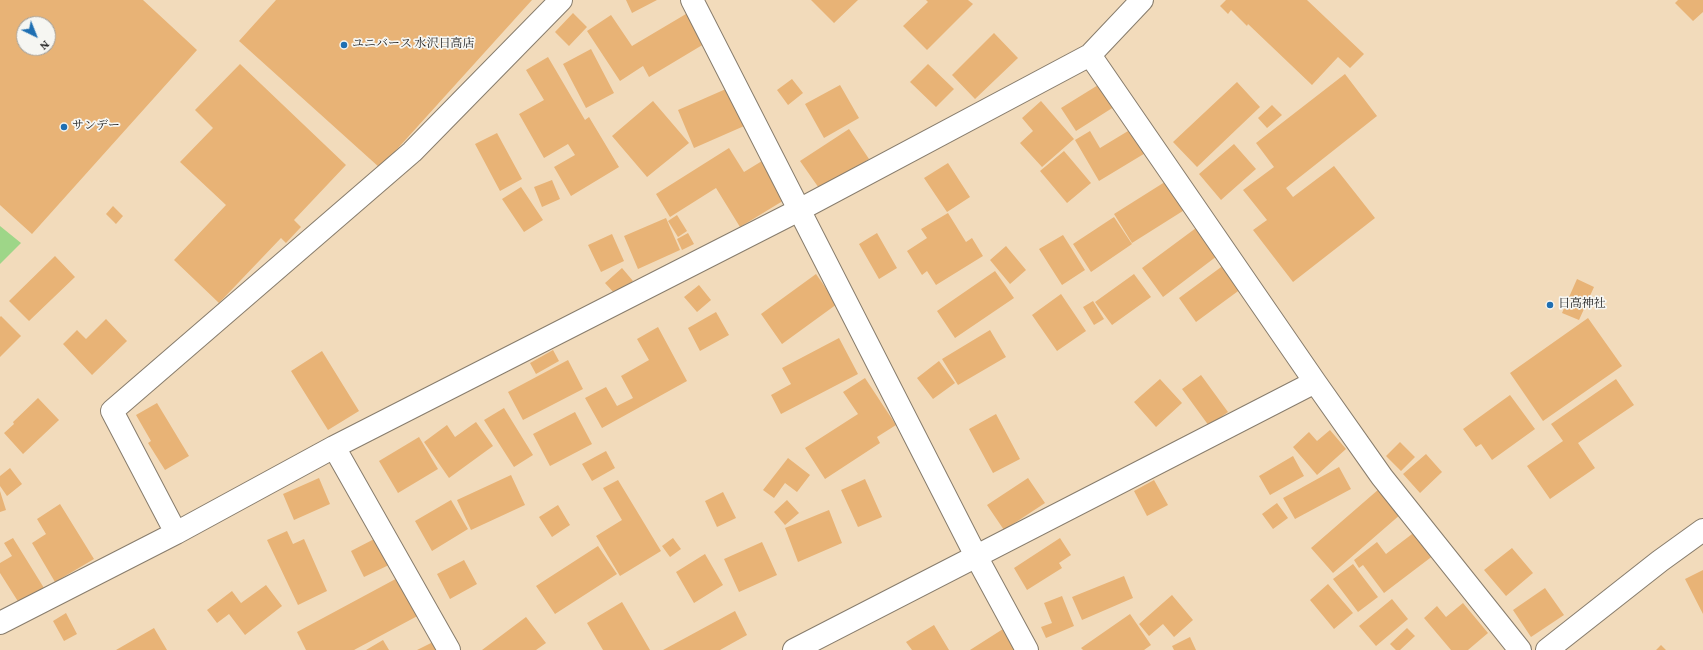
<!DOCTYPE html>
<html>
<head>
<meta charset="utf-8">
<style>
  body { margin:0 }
  #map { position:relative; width:1703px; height:650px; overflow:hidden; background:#f2dbbb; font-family:Vollkorn,serif }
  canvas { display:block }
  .north { position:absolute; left:16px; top:16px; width:40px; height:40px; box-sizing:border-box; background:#f6f6f2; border:1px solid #9f9f9c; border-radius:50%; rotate:137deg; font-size:11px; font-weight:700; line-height:16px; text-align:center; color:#1c1c1c }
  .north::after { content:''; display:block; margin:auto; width:14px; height:18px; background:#1f6fb2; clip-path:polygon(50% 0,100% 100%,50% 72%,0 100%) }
</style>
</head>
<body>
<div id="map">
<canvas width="1703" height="650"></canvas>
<div class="north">N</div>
</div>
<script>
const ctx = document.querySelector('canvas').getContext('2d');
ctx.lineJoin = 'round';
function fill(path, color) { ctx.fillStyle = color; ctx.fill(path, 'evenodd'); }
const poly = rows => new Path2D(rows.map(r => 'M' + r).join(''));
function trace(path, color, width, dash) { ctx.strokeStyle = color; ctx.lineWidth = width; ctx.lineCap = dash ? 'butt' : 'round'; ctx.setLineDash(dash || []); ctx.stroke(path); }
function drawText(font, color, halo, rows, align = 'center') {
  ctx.font = font + ' Vollkorn,"Noto Serif JP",serif'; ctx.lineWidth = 3.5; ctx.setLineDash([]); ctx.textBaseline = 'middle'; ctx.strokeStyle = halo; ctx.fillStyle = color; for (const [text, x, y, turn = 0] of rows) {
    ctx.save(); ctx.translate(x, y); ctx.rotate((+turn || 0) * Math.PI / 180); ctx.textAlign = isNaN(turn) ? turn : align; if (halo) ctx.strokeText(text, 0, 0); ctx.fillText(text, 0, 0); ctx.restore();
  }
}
fill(poly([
  [0,226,21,243,0,264]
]), '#9ed688');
fill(poly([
  [0,0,143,0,197,50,32,234,0,205],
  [24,24,48,24,48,48,24,48],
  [276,0,532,0,380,168,239,41],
  [626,0,657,0,632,13],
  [811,0,858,0,834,23],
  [926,0,968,0,973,4,927,50,903,26,928,2],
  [1226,0,1307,0,1364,54,1350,68,1338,57,1312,85,1248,24,1247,26,1231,10,1228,14,1220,6],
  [1678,0,1703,0,1703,12,1693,21,1675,3],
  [691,11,709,41,649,77,643,66,620,81,587,31,611,15,632,46],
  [573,13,587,27,569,46,555,32],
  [994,33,1018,58,975,99,952,75],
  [591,49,614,93,586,108,563,64],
  [548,57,585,120,589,117,619,167,571,196,554,167,575,155,568,144,544,158,519,114,544,100,526,70],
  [240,64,346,165,294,220,301,227,286,243,281,238,219,303,174,260,226,205,180,162,213,128,195,110],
  [928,64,954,89,936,107,910,82],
  [1345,74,1377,116,1286,188,1293,197,1334,166,1375,218,1293,282,1253,230,1267,220,1243,190,1274,167,1256,143],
  [792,79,803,93,788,105,777,90],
  [1103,82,1117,105,1076,131,1061,108],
  [1237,82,1260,107,1197,167,1173,142],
  [735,85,751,123,694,148,678,110],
  [840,85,859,118,824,138,805,104],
  [653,101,689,143,647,177,612,136],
  [1041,101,1074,139,1042,167,1020,143,1033,131,1022,118],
  [1272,105,1282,115,1267,128,1258,118],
  [1133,128,1147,152,1099,181,1075,140,1090,131,1100,148],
  [849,129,869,159,821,191,800,161],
  [497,133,522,179,500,191,475,144],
  [1234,144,1256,169,1221,200,1199,174],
  [729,148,744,172,762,161,786,199,740,227,716,188,670,217,656,194],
  [1064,151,1091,183,1067,203,1040,171],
  [948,163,970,197,947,212,924,178],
  [552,180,560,199,542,207,534,187],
  [1168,180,1186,209,1132,243,1114,214],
  [521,187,543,220,524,232,502,199],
  [113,206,123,216,116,224,106,214],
  [948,213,966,242,972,238,983,256,936,285,927,271,922,275,907,251,927,238,921,229],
  [677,215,687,231,678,237,668,221],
  [1114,217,1132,244,1091,272,1073,244],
  [666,218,680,250,638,269,624,236],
  [1196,228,1217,256,1163,297,1142,268],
  [688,233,694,244,682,250,677,239],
  [877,233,897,268,879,279,859,244],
  [612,234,624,261,601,272,588,245],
  [1063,235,1085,270,1062,285,1039,249],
  [1006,246,1026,270,1010,284,990,260],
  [55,256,75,277,29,321,9,301],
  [1228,262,1245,286,1196,322,1179,298],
  [622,268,633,281,616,295,605,283],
  [995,271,1014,298,955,338,937,311],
  [816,274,837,304,782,344,761,314],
  [1134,274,1151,297,1112,325,1095,302],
  [1577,279,1594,287,1579,320,1562,313],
  [699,285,711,300,697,312,684,297],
  [1061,294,1086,331,1057,351,1032,315],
  [1093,301,1104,319,1094,325,1083,307],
  [716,312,729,335,700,351,688,328],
  [1,316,21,336,0,357,0,317],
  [1588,318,1622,366,1543,421,1510,373],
  [106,319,127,341,92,375,63,344,77,330,86,339],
  [658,327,687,381,602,428,585,398,606,387,617,406,633,398,621,376,649,360,637,339],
  [990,330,1006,357,958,385,942,359],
  [839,338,858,374,781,414,771,395,791,384,782,368],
  [553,350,559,361,536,374,530,363],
  [322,351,359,411,328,430,291,371],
  [568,360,583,389,523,420,508,392],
  [939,361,955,383,933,399,917,378],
  [1201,375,1228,412,1209,426,1182,389],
  [865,378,896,425,877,437,880,443,825,479,805,448,858,414,843,392],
  [1160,379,1182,403,1156,427,1134,402],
  [1616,379,1634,405,1578,443,1595,468,1550,499,1527,466,1563,441,1551,424],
  [1510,395,1535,429,1492,460,1481,444,1476,447,1463,429],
  [38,398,59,420,23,454,4,433,14,424,13,422],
  [157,403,189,456,165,470,148,443,151,441,136,415],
  [504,408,533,455,514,467,484,420],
  [575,412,592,444,550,466,533,434],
  [996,414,1020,459,993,473,969,429],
  [476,422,493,446,449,478,424,442,447,425,455,437],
  [1330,430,1346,449,1317,475,1293,447,1309,432,1317,441],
  [419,437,438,469,398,493,379,461],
  [1400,442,1415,457,1401,471,1386,456],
  [606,451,615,468,592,481,582,464],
  [1426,454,1442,472,1420,493,1403,474],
  [1293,456,1304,476,1270,495,1259,476],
  [788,458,810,475,797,492,785,483,774,498,763,490],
  [1339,467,1351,489,1295,519,1283,498],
  [10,468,22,484,7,496,0,486,0,476],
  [511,475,525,505,471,530,457,500],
  [319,478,330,504,294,520,283,494],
  [1028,478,1045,503,1004,530,987,505],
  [865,479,882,517,858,527,841,490],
  [618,480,661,551,620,576,596,536,622,520,603,488],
  [1154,480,1168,505,1147,516,1134,491],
  [1379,489,1401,514,1333,573,1311,548],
  [0,491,6,510,0,512],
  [723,492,736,518,717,527,705,501],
  [451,500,468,529,432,551,415,521],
  [787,500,799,513,785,525,774,512],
  [1277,503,1288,518,1273,529,1262,514],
  [60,504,94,559,55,582,32,543,46,534,37,519],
  [558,505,570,525,552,537,539,517],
  [829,510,842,543,798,562,785,528],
  [287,531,293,544,304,539,327,591,298,605,267,540],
  [1416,531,1434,555,1384,593,1363,565,1359,568,1354,560,1377,542,1386,554],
  [380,536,393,563,364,577,351,551],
  [13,538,44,588,19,603,0,573,0,563,12,556,4,543],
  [673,538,681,549,670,557,662,546],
  [1060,538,1071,555,1059,563,1062,568,1027,590,1014,568],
  [762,542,777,575,739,592,724,559],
  [598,546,617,574,555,614,536,586],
  [1512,548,1533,573,1506,596,1484,570],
  [705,554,723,585,694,603,676,572],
  [464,560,477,584,450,599,437,574],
  [1353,564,1378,597,1358,612,1333,579],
  [1703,570,1703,614,1685,579],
  [403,575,423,613,354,650,306,650,297,632],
  [1124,576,1133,598,1082,620,1072,597],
  [1328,584,1353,613,1334,629,1310,600],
  [266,585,282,606,245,635,229,614,217,623,207,610,232,591,241,603],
  [1545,588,1564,615,1531,637,1513,610],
  [1172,595,1193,620,1174,637,1163,624,1149,636,1139,624],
  [1062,596,1074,626,1046,638,1041,627,1052,623,1044,603],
  [1392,599,1408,619,1376,646,1359,626],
  [622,602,650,650,603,650,587,623],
  [1463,603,1488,633,1468,650,1451,650,1424,618,1437,606,1446,617],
  [735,611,747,635,720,650,663,650],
  [66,613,77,634,64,641,53,621],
  [1130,614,1151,645,1144,650,1083,650,1081,648],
  [526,617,546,643,536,650,482,650],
  [934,625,949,650,912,650,906,642],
  [154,628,167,650,116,650],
  [1407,628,1415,636,1400,650,1396,650,1390,644],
  [1003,629,1016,650,970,650],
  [1190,637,1196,650,1174,650,1172,646],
  [441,638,447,650,417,650],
  [383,640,389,650,366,650],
  [1661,645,1666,650,1656,650]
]), '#e8b376');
const street = poly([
  [1090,55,1315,382,1382,477,1520,650],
  [334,447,449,650],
  [176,533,112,411,412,152,561,0],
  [0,623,176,533,334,447,799,210,1090,55,1142,0],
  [794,650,1315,382],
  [1547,650,1660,561,1703,530]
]);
const secondary = poly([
  [692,0,976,556,1027,650]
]);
trace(street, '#877c6c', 24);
trace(secondary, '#877c6c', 24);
trace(street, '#fff', 22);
trace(secondary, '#fff', 22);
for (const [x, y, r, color] of [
  [344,45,4,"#1f6fb2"],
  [64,127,4,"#1f6fb2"],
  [1550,305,4,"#1f6fb2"]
]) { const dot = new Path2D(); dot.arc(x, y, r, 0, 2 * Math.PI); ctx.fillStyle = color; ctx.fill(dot); trace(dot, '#f6f6f2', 1.5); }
drawText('12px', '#1c1c1c', '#f6f6f2', [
  ["ユニバース 水沢日高店",352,45],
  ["サンデー",72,127],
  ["日高神社",1558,305]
], 'left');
</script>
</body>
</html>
